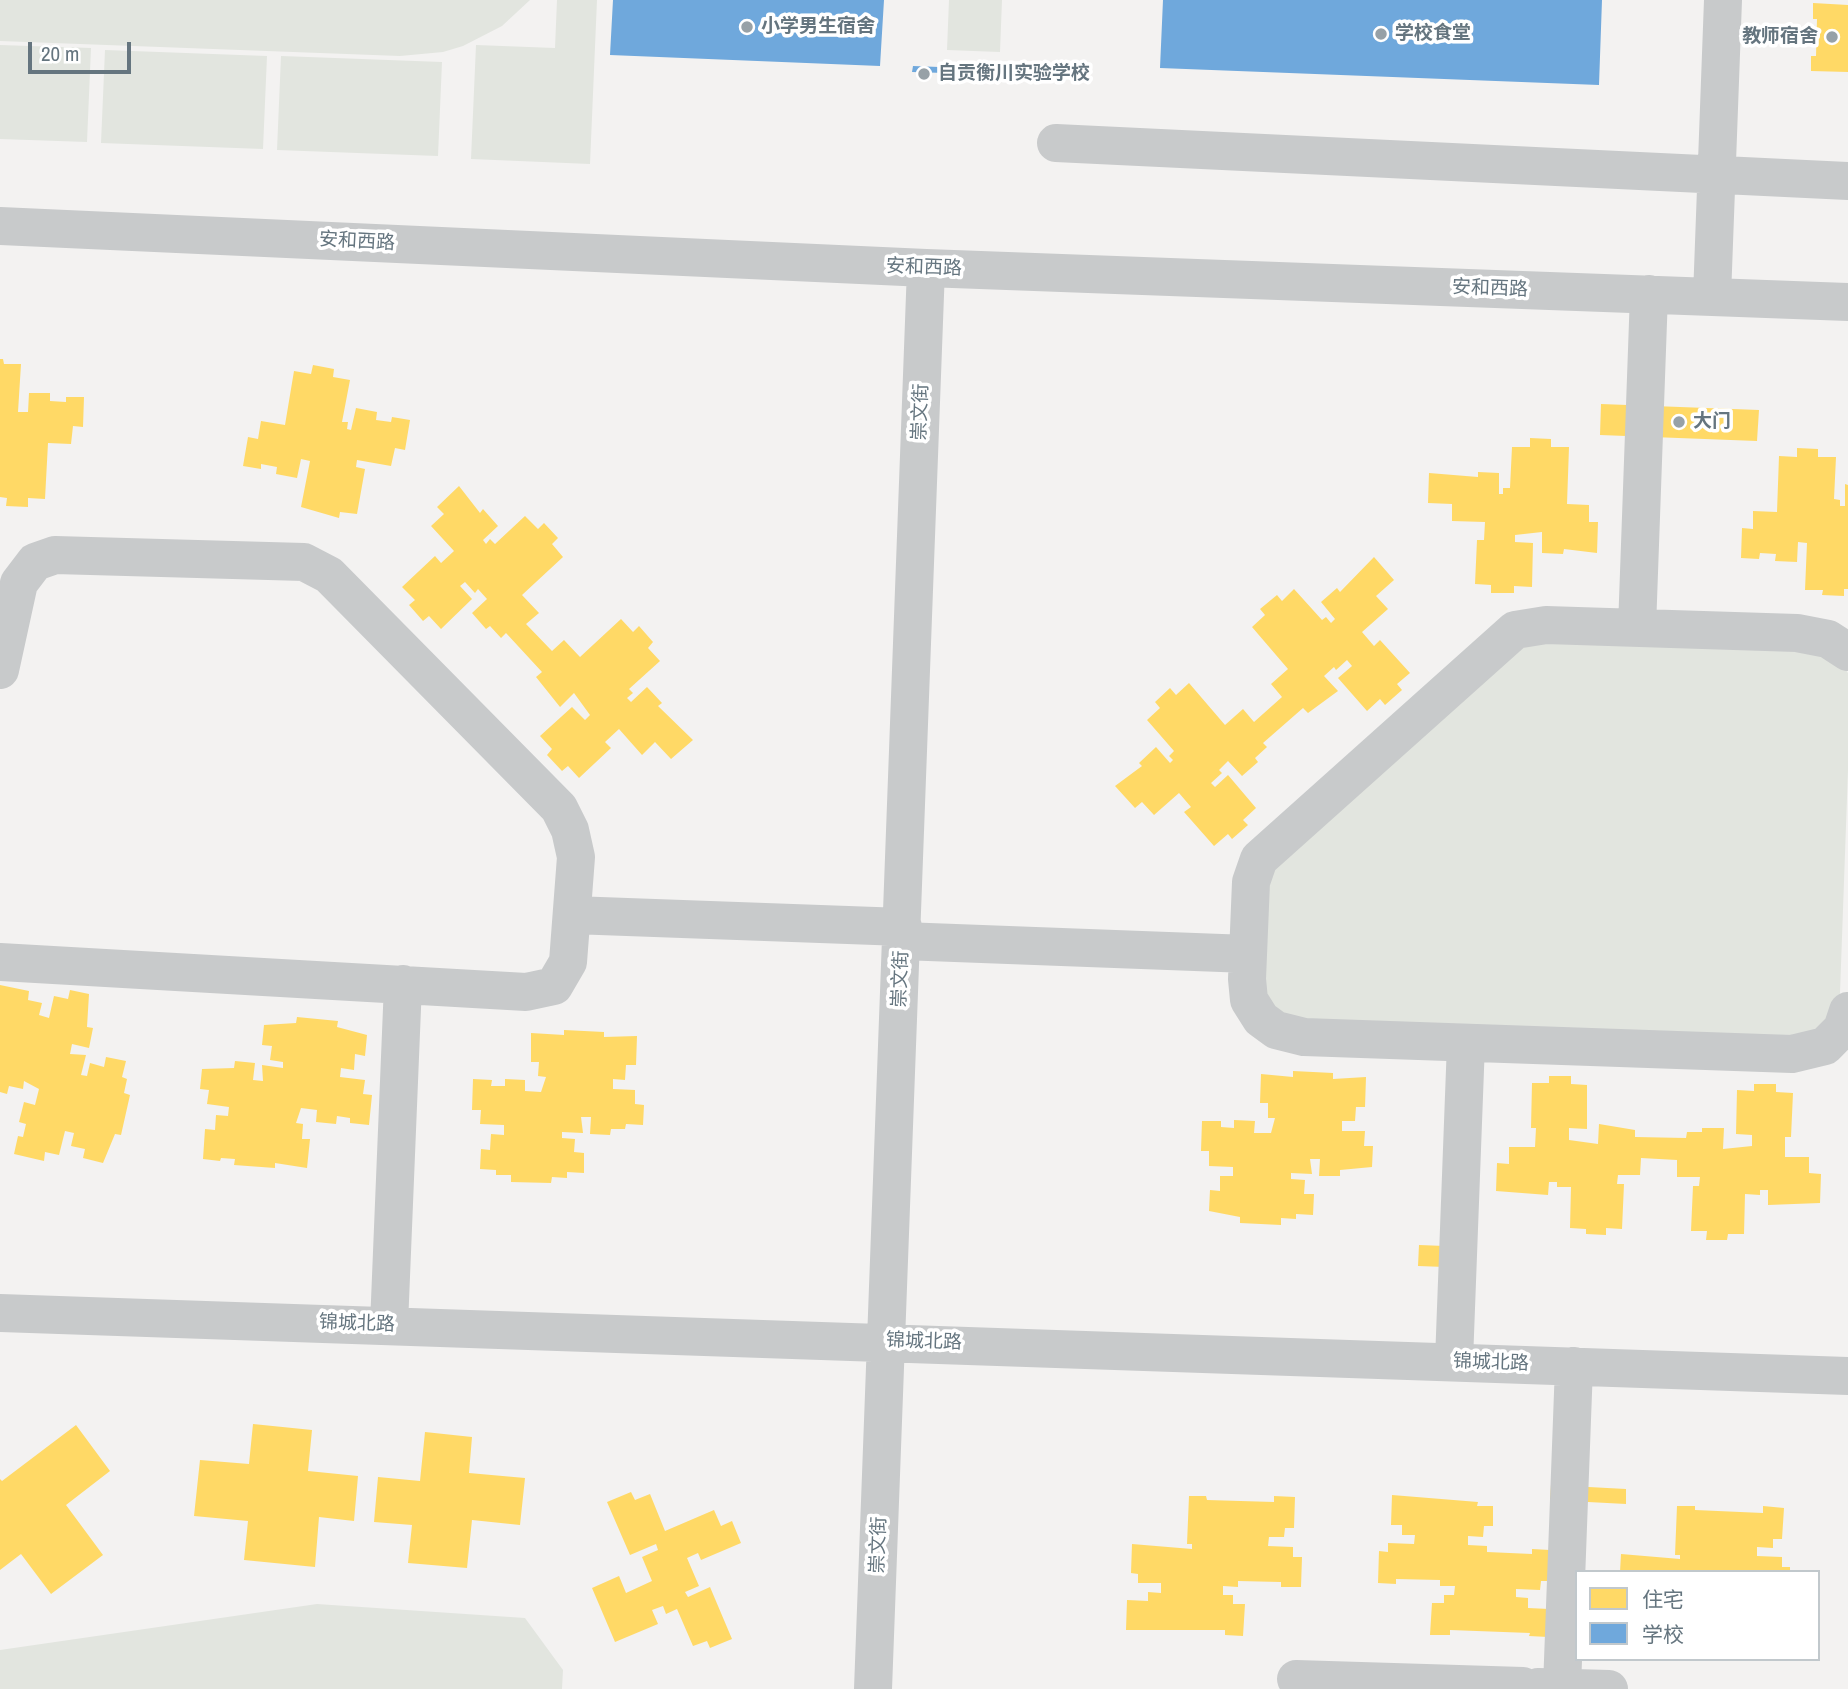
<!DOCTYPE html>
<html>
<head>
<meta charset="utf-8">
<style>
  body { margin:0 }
  #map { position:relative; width:1848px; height:1689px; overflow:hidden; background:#f3f2f1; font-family:"Archivo Narrow","Noto Sans SC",sans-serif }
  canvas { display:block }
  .legend { position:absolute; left:1575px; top:1570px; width:245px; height:91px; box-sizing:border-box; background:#fff; border:2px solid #c1c8cc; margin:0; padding:9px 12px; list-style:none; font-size:21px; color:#65757f }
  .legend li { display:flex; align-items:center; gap:14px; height:35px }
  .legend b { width:35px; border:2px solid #c1c8cc }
  .scale { position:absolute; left:28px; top:42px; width:103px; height:32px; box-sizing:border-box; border:4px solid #65757f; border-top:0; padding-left:9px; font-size:21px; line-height:24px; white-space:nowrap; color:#65757f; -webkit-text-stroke:5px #fff; paint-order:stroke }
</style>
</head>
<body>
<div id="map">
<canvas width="1848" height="1689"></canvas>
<ul class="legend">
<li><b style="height:19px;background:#ffd966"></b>住宅</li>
<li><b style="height:19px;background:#6fa8dc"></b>学校</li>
</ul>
<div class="scale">20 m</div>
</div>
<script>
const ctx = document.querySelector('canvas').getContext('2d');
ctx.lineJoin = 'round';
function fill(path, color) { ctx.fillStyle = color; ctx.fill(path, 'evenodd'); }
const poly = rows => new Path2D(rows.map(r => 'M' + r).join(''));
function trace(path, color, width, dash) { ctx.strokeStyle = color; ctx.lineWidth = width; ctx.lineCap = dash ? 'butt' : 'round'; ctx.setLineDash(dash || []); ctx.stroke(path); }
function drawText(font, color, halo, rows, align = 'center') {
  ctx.font = font + ' "Archivo Narrow","Noto Sans SC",sans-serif'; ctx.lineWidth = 7; ctx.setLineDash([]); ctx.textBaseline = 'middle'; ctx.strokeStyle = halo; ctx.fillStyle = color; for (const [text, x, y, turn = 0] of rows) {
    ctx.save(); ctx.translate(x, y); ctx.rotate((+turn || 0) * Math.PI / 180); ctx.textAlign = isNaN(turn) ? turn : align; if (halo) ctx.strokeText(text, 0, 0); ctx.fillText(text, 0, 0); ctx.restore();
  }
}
fill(poly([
  [0,0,530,0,502,26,463,46,443,52,400,56,0,41],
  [557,0,597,0,590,164,471,159,476,45,555,48],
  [949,0,1002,0,1000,52,947,50],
  [0,45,91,48,87,142,0,139],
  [105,50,267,56,263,149,101,143],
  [281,56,442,62,438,156,277,150],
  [1518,642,1806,645,1841,663,1848,673,1848,770,1840,993,1839,1004,1809,1040,1301,1025,1262,999,1263,879],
  [317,1604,525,1618,563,1670,562,1689,0,1689,0,1650]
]), '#e2e5df');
fill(poly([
  [1813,3,1848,5,1848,72,1811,71,1811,56,1816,56,1817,19,1813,19],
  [0,359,3,359,4,364,21,364,18,412,28,412,29,393,50,393,50,401,66,402,66,397,84,397,83,427,73,426,71,444,48,443,45,499,28,498,28,507,6,506,7,498,0,497],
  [313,365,334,369,333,377,350,380,342,422,348,422,347,429,351,430,356,408,377,412,376,420,391,422,392,417,410,420,405,450,395,448,391,466,357,460,356,467,365,469,357,514,340,512,339,518,301,507,310,461,301,459,297,478,276,474,277,467,261,464,261,469,243,466,248,437,258,439,261,421,285,425,294,371,311,374],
  [1601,404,1759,410,1757,441,1600,435],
  [1530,438,1551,439,1551,447,1569,447,1567,504,1589,505,1589,522,1598,522,1597,553,1564,549,1563,554,1542,553,1542,532,1515,535,1515,542,1533,543,1532,587,1514,586,1514,593,1491,593,1491,585,1475,584,1477,540,1484,540,1485,522,1452,521,1452,504,1428,503,1429,473,1478,477,1478,472,1499,473,1499,494,1503,494,1503,488,1510,488,1512,447,1530,447],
  [1797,448,1818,449,1818,457,1836,457,1834,499,1840,500,1840,506,1845,506,1845,484,1848,485,1848,589,1844,589,1844,596,1822,595,1823,590,1805,590,1807,543,1798,542,1797,562,1775,561,1776,554,1760,553,1759,559,1741,558,1742,528,1753,529,1753,511,1777,512,1779,456,1797,457],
  [459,486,480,513,483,509,498,526,483,540,486,544,490,539,495,544,525,516,538,529,544,523,558,538,552,544,563,557,522,595,539,613,526,624,552,651,564,640,580,657,621,619,633,632,639,626,653,642,648,648,660,661,629,689,633,693,627,698,631,702,647,687,662,703,658,706,693,740,671,759,655,742,642,755,619,729,605,742,611,748,579,778,568,766,562,771,547,755,552,749,540,736,572,707,585,720,590,715,574,693,560,707,536,677,542,672,506,633,501,638,490,626,486,629,472,613,487,599,478,589,475,593,465,582,460,586,472,599,441,629,429,616,423,621,409,605,415,600,402,587,435,556,441,563,454,551,431,526,444,514,437,507],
  [1374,557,1394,580,1376,596,1388,609,1362,632,1374,646,1380,640,1410,673,1397,684,1402,690,1385,705,1380,699,1367,711,1338,678,1352,666,1347,660,1336,670,1334,667,1324,676,1338,691,1308,713,1303,708,1263,743,1267,747,1255,758,1258,762,1242,776,1228,761,1219,770,1222,773,1211,783,1215,787,1228,775,1256,808,1243,820,1248,825,1232,839,1228,834,1214,846,1184,812,1191,807,1179,793,1154,815,1142,802,1135,808,1115,786,1142,766,1139,763,1156,747,1170,763,1173,760,1169,756,1174,751,1147,720,1160,708,1155,702,1170,688,1176,695,1189,683,1225,725,1243,709,1254,722,1282,697,1271,684,1288,669,1252,627,1265,615,1260,609,1277,595,1282,601,1294,589,1322,620,1326,617,1331,623,1335,619,1321,602,1337,588,1340,592],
  [0,985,29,991,28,1000,42,1003,39,1015,49,1018,54,996,68,999,70,990,89,994,87,1027,93,1028,89,1048,72,1044,70,1054,86,1055,81,1075,87,1076,90,1063,104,1067,106,1057,126,1061,122,1077,127,1079,124,1093,130,1095,121,1135,115,1134,103,1163,83,1158,85,1149,71,1146,74,1133,65,1131,59,1155,45,1152,44,1161,14,1154,18,1136,23,1137,26,1124,19,1122,24,1102,35,1105,39,1089,24,1081,23,1089,9,1086,7,1094,0,1092],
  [297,1017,338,1021,337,1027,367,1035,365,1056,355,1054,354,1070,341,1068,340,1077,365,1080,363,1094,372,1095,369,1125,350,1123,350,1118,337,1116,336,1124,316,1122,317,1110,301,1108,296,1123,303,1124,302,1139,310,1139,307,1168,275,1163,275,1168,234,1165,235,1159,221,1158,220,1161,203,1159,205,1129,215,1130,216,1115,228,1116,229,1107,207,1104,209,1090,200,1089,202,1069,234,1068,235,1061,255,1063,253,1080,263,1081,262,1065,283,1068,283,1062,270,1060,272,1046,262,1045,264,1025,296,1023],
  [564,1030,604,1032,604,1037,637,1036,636,1065,626,1065,625,1080,613,1079,613,1089,635,1090,635,1104,644,1105,643,1125,626,1124,625,1129,611,1129,610,1135,590,1134,591,1117,581,1117,583,1133,562,1132,562,1138,575,1139,574,1152,584,1153,584,1173,567,1172,567,1178,552,1177,551,1183,511,1182,511,1175,496,1175,496,1170,480,1169,481,1149,490,1150,491,1134,504,1135,504,1125,480,1124,481,1110,472,1110,473,1079,492,1080,491,1086,505,1086,505,1079,525,1080,525,1091,541,1092,546,1077,538,1076,539,1062,531,1062,531,1033,564,1035],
  [1293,1071,1333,1073,1333,1079,1366,1077,1365,1107,1356,1107,1355,1121,1342,1121,1342,1131,1365,1131,1364,1146,1373,1146,1372,1167,1340,1170,1340,1176,1319,1176,1320,1159,1310,1159,1312,1174,1291,1173,1291,1179,1305,1180,1304,1194,1314,1194,1313,1215,1296,1214,1296,1219,1281,1218,1281,1225,1240,1223,1240,1217,1209,1211,1210,1190,1220,1191,1220,1176,1233,1176,1233,1167,1209,1166,1209,1151,1201,1151,1202,1121,1221,1121,1221,1127,1234,1128,1234,1120,1255,1121,1254,1133,1271,1133,1275,1118,1268,1118,1268,1103,1260,1103,1261,1074,1293,1077],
  [1549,1076,1571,1076,1571,1084,1587,1085,1587,1129,1569,1128,1569,1140,1598,1144,1599,1124,1635,1130,1635,1137,1686,1138,1687,1132,1702,1132,1702,1128,1724,1128,1723,1149,1752,1146,1752,1135,1736,1134,1737,1090,1754,1091,1754,1084,1776,1084,1776,1092,1793,1093,1791,1137,1785,1137,1785,1157,1809,1157,1809,1173,1821,1174,1820,1203,1768,1205,1768,1190,1760,1190,1760,1195,1745,1194,1744,1234,1728,1234,1727,1240,1706,1240,1707,1231,1691,1231,1693,1186,1699,1186,1700,1177,1677,1177,1677,1160,1641,1158,1640,1175,1618,1175,1617,1184,1624,1184,1622,1229,1606,1228,1606,1235,1586,1234,1586,1229,1570,1228,1571,1187,1557,1187,1557,1182,1549,1182,1548,1195,1496,1191,1497,1163,1509,1164,1509,1147,1535,1147,1536,1128,1531,1128,1532,1083,1549,1083],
  [1419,1245,1445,1246,1445,1267,1418,1266],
  [253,1424,312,1430,308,1471,358,1476,354,1521,319,1517,315,1567,244,1560,248,1521,194,1516,200,1460,249,1464],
  [76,1425,110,1471,66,1505,103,1555,51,1594,21,1554,0,1570,0,1479,2,1481],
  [425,1432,472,1437,469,1473,525,1478,520,1525,472,1520,467,1568,408,1563,412,1525,374,1522,378,1477,420,1481],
  [1551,1485,1626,1489,1626,1504,1550,1500],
  [631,1492,635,1500,650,1494,665,1531,714,1510,721,1526,732,1521,741,1543,701,1560,698,1553,687,1558,699,1586,685,1592,688,1597,710,1587,732,1639,710,1648,707,1641,693,1646,677,1609,666,1614,663,1606,652,1610,658,1624,615,1642,592,1588,619,1576,626,1593,652,1581,642,1557,658,1550,656,1544,630,1555,607,1502],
  [1392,1495,1478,1502,1477,1506,1493,1506,1493,1526,1484,1526,1483,1537,1468,1536,1468,1545,1487,1546,1487,1552,1532,1554,1532,1549,1550,1550,1549,1581,1541,1581,1540,1590,1516,1589,1516,1597,1528,1598,1528,1608,1549,1609,1548,1637,1529,1636,1530,1633,1450,1630,1450,1635,1430,1635,1432,1603,1444,1603,1444,1595,1454,1595,1455,1586,1440,1586,1440,1580,1396,1579,1396,1584,1378,1583,1379,1551,1388,1552,1388,1543,1414,1544,1415,1535,1402,1535,1402,1525,1391,1525],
  [1189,1496,1206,1496,1207,1500,1274,1502,1274,1496,1295,1497,1294,1528,1285,1528,1284,1537,1269,1537,1268,1546,1293,1547,1293,1557,1302,1557,1301,1587,1281,1587,1281,1582,1238,1581,1238,1587,1223,1586,1223,1595,1233,1595,1233,1604,1245,1604,1243,1636,1225,1635,1225,1630,1126,1630,1127,1600,1148,1601,1148,1592,1161,1593,1161,1583,1138,1583,1138,1574,1131,1573,1132,1544,1192,1549,1192,1544,1187,1544],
  [1677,1506,1695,1506,1695,1510,1763,1513,1763,1506,1784,1508,1782,1539,1773,1539,1773,1548,1757,1547,1757,1556,1782,1557,1782,1567,1790,1567,1790,1572,1620,1572,1621,1554,1680,1559,1680,1555,1675,1555]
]), '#ffd966');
fill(poly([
  [613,0,884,0,880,66,610,55],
  [1163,0,1602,0,1599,85,1160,68],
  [913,66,1044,71,1044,76,912,72]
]), '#6fa8dc');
trace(poly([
  [1056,143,1848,181],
  [0,226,926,268,1848,302],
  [1712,297,1723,0],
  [1637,628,1649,294],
  [1848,652,1828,639,1797,633,1546,625,1515,630,1259,859,1251,882,1247,979,1249,1000,1261,1019,1276,1030,1304,1037,1792,1054,1825,1046,1842,1029,1848,1011],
  [0,670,19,583,35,562,55,555,304,562,329,575,559,808,570,830,576,857,568,962,554,986,526,992,0,962],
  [572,915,903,927],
  [902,941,1248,954],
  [0,1313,1848,1376],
  [389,1325,403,984],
  [1454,1361,1466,1043],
  [1296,1679,1523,1686],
  [1538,1687,1609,1689],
  [1562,1687,1574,1366],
  [873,1689,926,268]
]), '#c8cacb', 38);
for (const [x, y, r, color] of [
  [747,27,7,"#97a1a7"],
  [1381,34,7,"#97a1a7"],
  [1832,37,7,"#97a1a7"],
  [924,74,7,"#97a1a7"],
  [1679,422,7,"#97a1a7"]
]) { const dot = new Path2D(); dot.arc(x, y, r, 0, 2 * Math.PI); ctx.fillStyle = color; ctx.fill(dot); trace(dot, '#fff', 2.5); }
drawText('bold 19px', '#65757f', '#fff', [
  ["小学男生宿舍",761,27],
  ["学校食堂",1395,34],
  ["教师宿舍",1818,37,"right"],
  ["自贡衡川实验学校",938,74],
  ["大门",1693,422]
], 'left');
drawText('19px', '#65757f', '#fff', [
  ["安和西路",357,242,3],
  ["安和西路",924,268,2],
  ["安和西路",1490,289,2],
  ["崇文街",921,412,-88],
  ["崇文街",901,979,-88],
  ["锦城北路",357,1324,2],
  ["锦城北路",924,1342,2],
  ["锦城北路",1491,1363,2],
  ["崇文街",879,1545,-88]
]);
</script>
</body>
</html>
